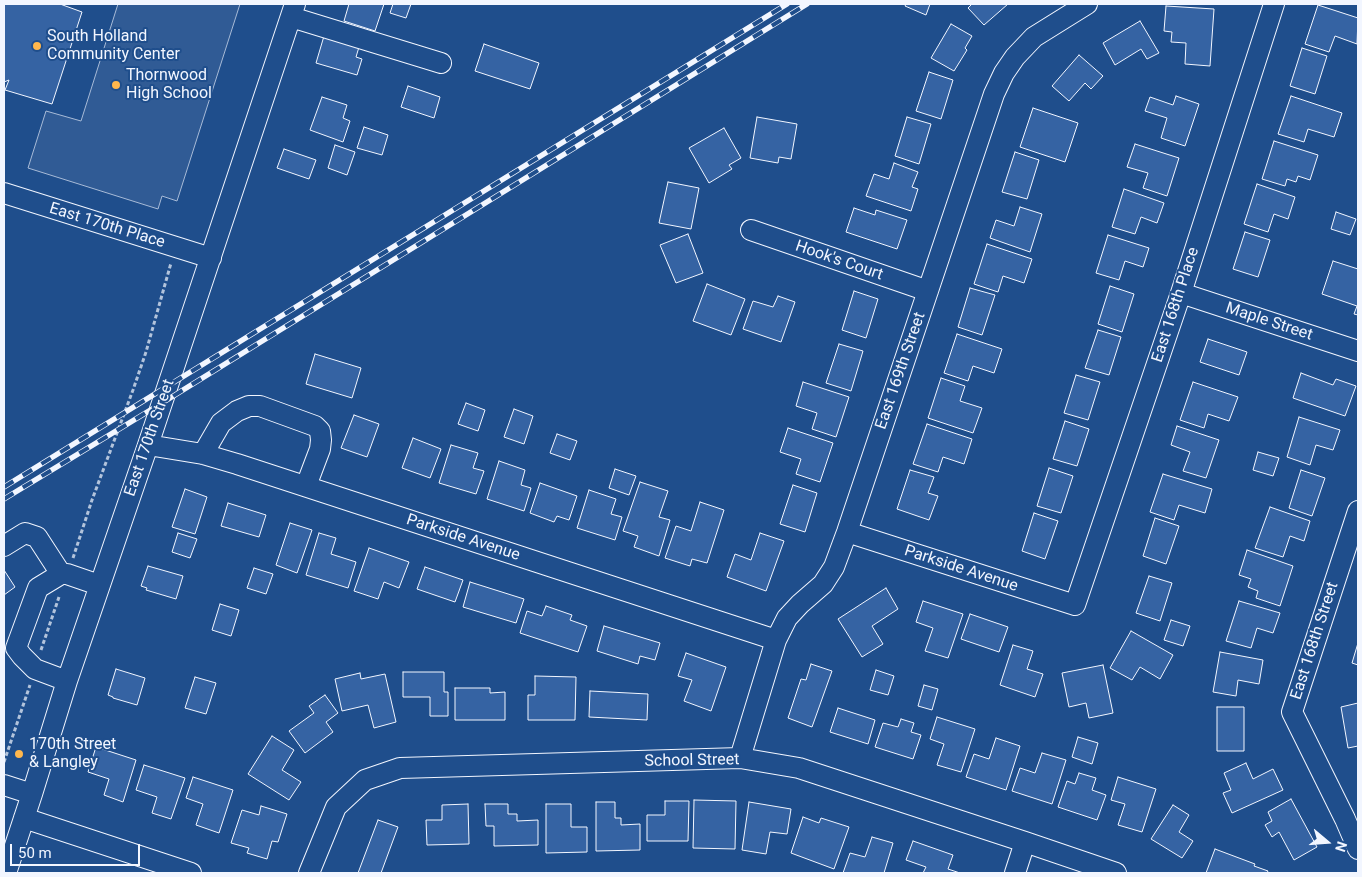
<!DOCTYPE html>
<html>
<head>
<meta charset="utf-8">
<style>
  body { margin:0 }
  #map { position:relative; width:1362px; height:877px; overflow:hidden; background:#1f4e8c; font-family:Roboto,sans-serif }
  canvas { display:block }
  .frame { position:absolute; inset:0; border:5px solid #f2f6ff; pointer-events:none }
  .north { position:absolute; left:1302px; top:817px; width:50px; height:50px; -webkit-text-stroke:4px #1f4e8c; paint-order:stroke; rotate:108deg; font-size:14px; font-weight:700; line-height:20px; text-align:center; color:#f2f6ff }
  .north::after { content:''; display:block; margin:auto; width:18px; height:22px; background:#f2f6ff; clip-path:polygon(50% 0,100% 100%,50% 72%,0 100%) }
  .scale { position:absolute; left:10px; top:844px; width:130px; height:22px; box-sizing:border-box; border:2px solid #f2f6ff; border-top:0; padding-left:6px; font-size:15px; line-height:18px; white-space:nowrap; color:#f2f6ff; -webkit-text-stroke:4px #1f4e8c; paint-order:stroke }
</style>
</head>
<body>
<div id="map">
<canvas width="1362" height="877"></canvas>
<div class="frame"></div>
<div class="north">N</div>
<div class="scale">50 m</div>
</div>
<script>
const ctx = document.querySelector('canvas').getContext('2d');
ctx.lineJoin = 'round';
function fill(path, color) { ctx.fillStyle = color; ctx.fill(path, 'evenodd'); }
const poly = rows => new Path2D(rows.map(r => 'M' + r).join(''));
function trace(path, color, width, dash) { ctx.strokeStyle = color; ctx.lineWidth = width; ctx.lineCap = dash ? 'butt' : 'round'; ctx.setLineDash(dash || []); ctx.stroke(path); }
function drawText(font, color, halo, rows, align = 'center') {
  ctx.font = font + ' Roboto,sans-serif'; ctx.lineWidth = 4; ctx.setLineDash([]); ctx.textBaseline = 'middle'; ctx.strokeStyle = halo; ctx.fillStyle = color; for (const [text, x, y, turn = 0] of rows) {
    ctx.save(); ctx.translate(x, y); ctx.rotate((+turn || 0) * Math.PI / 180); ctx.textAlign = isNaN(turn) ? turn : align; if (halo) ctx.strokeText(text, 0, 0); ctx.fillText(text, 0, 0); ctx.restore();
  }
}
const parking = poly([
  [118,4,240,4,177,201,162,196,158,209,28,168,46,111,81,121,118,4]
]);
fill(parking, '#305b95');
trace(parking, '#a8bbd7', 1);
const building = poly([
  [4,4,60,4,82,12,52,104,5,90,9,80,4,82,4,4],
  [349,4,384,4,375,31,344,21,349,4],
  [393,4,411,4,406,18,390,13,393,4],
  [906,4,930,4,926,15,905,6,906,4],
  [972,4,1008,4,984,25,968,8,972,4],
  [1318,5,1358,18,1357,44,1335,36,1329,52,1305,44,1318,5],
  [1166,6,1214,9,1210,66,1185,64,1186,43,1171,42,1172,32,1164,31,1166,6],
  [1140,21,1159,53,1147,59,1141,49,1115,65,1103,43,1140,21],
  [951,24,972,36,965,48,967,50,954,71,931,58,951,24],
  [324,36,359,47,356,57,362,59,357,75,316,63,324,36],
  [484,44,539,63,530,89,475,71,484,44],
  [1302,48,1327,56,1315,94,1290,86,1302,48],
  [1079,55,1103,76,1091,89,1085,83,1069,101,1052,86,1079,55],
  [929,72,953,80,941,119,916,111,929,72],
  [408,86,440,97,434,118,401,107,408,86],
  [1176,96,1199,104,1185,146,1161,138,1167,118,1145,111,1150,97,1173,105,1176,96],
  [1291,96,1342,113,1334,137,1308,129,1304,142,1278,134,1291,96],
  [322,97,347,105,343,118,350,121,343,142,310,130,322,97],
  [1033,108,1078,123,1065,162,1020,147,1033,108],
  [757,117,797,124,791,159,779,157,778,163,750,158,757,117],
  [907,117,931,124,919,164,895,156,907,117],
  [364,127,388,135,382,155,357,148,364,127],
  [724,128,741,158,729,165,732,169,709,183,689,148,724,128],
  [1274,141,1318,155,1310,180,1298,176,1296,182,1287,179,1285,186,1262,179,1274,141],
  [1135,144,1179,158,1167,196,1143,188,1148,173,1127,167,1135,144],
  [335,145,355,152,347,175,328,168,335,145],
  [284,149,316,160,309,179,277,168,284,149],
  [1015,152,1039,160,1027,199,1002,192,1015,152],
  [894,163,918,172,912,187,918,189,911,211,866,196,874,174,889,179,894,163],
  [668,182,699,188,691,229,659,223,668,182],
  [1257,184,1295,197,1288,219,1274,214,1268,232,1244,224,1257,184],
  [1124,189,1164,203,1157,223,1141,217,1135,234,1112,227,1124,189],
  [1020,207,1042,214,1030,252,990,238,996,220,1014,226,1020,207],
  [854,208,875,215,876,210,907,220,897,249,846,232,854,208],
  [1336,212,1356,219,1350,235,1331,229,1336,212],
  [1245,232,1270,240,1258,277,1233,269,1245,232],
  [688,234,703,273,676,283,660,245,688,234],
  [1108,235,1149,248,1143,267,1125,261,1119,280,1096,273,1108,235],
  [987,244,1032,259,1024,283,1003,276,998,292,974,284,987,244],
  [1333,261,1358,269,1358,315,1354,314,1357,306,1322,294,1333,261],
  [707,284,745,299,731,335,693,321,707,284],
  [1110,286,1134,294,1122,332,1098,324,1110,286],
  [970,288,995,295,982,335,958,327,970,288],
  [854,291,878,299,866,338,842,330,854,291],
  [778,296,795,302,781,342,743,329,753,301,773,307,778,296],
  [1098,330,1121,337,1109,375,1085,368,1098,330],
  [957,334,1002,349,994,373,973,366,968,381,944,373,957,334],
  [1208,339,1247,352,1239,375,1200,362,1208,339],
  [839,344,863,351,851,391,826,383,839,344],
  [315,354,361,368,352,398,306,384,315,354],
  [1301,373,1333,385,1336,379,1356,386,1345,416,1293,398,1301,373],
  [1076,375,1100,382,1088,420,1064,413,1076,375],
  [941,378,965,386,960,401,982,408,973,433,928,418,941,378],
  [803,382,849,397,836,437,812,429,817,413,796,406,803,382],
  [1193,382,1238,397,1229,421,1208,414,1204,428,1180,420,1193,382],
  [466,403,485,410,478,431,458,424,466,403],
  [514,409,533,416,524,444,504,437,514,409],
  [354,415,379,424,367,457,341,448,354,415],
  [1299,417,1340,430,1333,450,1316,445,1310,465,1287,457,1299,417],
  [1065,421,1089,429,1077,466,1053,459,1065,421],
  [927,424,972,439,964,464,943,457,938,472,913,464,927,424],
  [1177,426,1219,440,1206,478,1183,471,1190,452,1171,445,1177,426],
  [788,428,833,443,820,482,796,474,801,459,780,452,788,428],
  [557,434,577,441,570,460,550,453,557,434],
  [413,438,441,449,430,478,402,468,413,438],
  [451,445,478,453,473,468,484,471,476,494,439,483,451,445],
  [1258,452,1279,458,1273,476,1253,470,1258,452],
  [499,461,525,470,521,485,531,488,524,511,487,499,499,461],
  [1049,468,1073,476,1061,513,1037,506,1049,468],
  [615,469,636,476,629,495,609,488,615,469],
  [910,470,934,477,928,493,938,496,929,520,897,509,910,470],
  [1301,470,1325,478,1312,516,1289,508,1301,470],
  [1163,474,1212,489,1205,513,1179,505,1174,520,1150,512,1163,474],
  [640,482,668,491,659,517,670,520,659,556,634,547,638,536,623,531,640,482],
  [540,483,577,496,569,520,557,516,554,522,530,513,540,483],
  [793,485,817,493,805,532,780,524,793,485],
  [185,489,207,497,195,534,172,527,185,489],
  [589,490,616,499,611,514,622,517,615,540,577,528,589,490],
  [700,502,724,510,707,563,692,559,690,566,665,558,676,526,691,531,700,502],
  [228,503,266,515,259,537,221,526,228,503],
  [1270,507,1310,521,1304,541,1290,536,1283,557,1255,548,1270,507],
  [1034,513,1058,521,1045,559,1022,551,1034,513],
  [1155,518,1179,526,1166,564,1143,556,1155,518],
  [290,523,312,530,297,573,276,565,290,523],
  [178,533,197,539,190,558,172,552,178,533],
  [319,533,336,538,331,554,356,562,348,588,306,575,319,533],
  [760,533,784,541,766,591,727,577,735,554,751,560,760,533],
  [369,548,409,562,399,588,384,582,378,599,354,591,369,548],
  [1247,550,1293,566,1280,606,1256,598,1258,591,1248,587,1251,579,1239,575,1247,550],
  [148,566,183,576,176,599,146,590,147,588,141,586,148,566],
  [425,567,463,580,455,602,417,589,425,567],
  [254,568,273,574,266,594,247,588,254,568],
  [4,570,15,587,4,595,4,570],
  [1149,576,1172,583,1160,621,1136,613,1149,576],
  [470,582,524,599,516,623,463,607,470,582],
  [886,588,898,609,872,626,883,644,862,657,838,619,886,588],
  [923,601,963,614,948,658,925,651,933,628,916,622,923,601],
  [1239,601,1280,613,1273,633,1257,628,1251,648,1226,641,1239,601],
  [220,604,239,610,231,636,212,630,220,604],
  [546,606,572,615,570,620,587,626,578,652,520,633,527,611,542,616,546,606],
  [970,614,1008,627,999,652,961,639,970,614],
  [1171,620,1190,626,1183,646,1164,640,1171,620],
  [604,626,660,643,655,660,640,656,638,664,597,651,604,626],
  [1131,631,1173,655,1160,679,1140,667,1132,680,1110,668,1131,631],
  [1358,643,1358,665,1352,663,1358,643],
  [1013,645,1033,651,1027,669,1043,674,1035,697,1000,685,1013,645],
  [1220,652,1263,660,1259,684,1238,680,1236,696,1213,692,1220,652],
  [686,653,726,667,711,711,684,701,692,680,678,676,686,653],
  [811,664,832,671,812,727,788,718,801,679,806,680,811,664],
  [1103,665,1113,713,1089,718,1086,703,1069,707,1062,673,1103,665],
  [116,669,145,678,137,705,113,698,113,697,108,695,116,669],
  [876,670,894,676,888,695,870,690,876,670],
  [403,672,444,672,444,692,448,692,448,716,430,716,430,697,403,697,403,672],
  [360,673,361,679,385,674,396,722,374,728,368,705,342,711,335,679,360,673],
  [535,676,576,677,575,720,528,720,528,695,535,695,535,676],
  [195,677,216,683,206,714,185,708,195,677],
  [924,685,938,689,932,710,918,706,924,685],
  [455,688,490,688,490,693,505,692,505,720,455,720,455,688],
  [590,691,648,694,647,720,589,717,590,691],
  [325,695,338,713,326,722,333,732,305,753,289,731,314,713,309,706,325,695],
  [1358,703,1358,746,1348,748,1341,707,1358,703],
  [1217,707,1244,707,1244,751,1217,751,1217,707],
  [838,708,875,720,868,744,830,732,838,708],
  [937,717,975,729,961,772,937,765,944,744,930,739,937,717],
  [901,719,914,723,911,732,921,735,913,759,875,747,883,723,898,727,901,719],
  [272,736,294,750,282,770,301,782,289,800,248,774,272,736],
  [1078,737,1098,743,1092,764,1072,757,1078,737],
  [996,738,1020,746,1006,790,966,777,974,754,989,759,996,738],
  [96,747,136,760,123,802,104,795,109,779,88,772,96,747],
  [1042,753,1066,760,1052,804,1012,791,1020,768,1035,773,1042,753],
  [1246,763,1253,779,1273,769,1283,790,1232,813,1223,793,1231,790,1224,773,1246,763],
  [144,765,185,778,171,819,152,813,157,797,136,790,144,765],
  [1079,773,1096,778,1092,790,1106,795,1097,820,1058,807,1067,781,1075,784,1079,773],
  [193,777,233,790,219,833,196,825,203,804,186,798,193,777],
  [1118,777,1156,789,1142,832,1118,825,1125,804,1111,800,1118,777],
  [1291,799,1317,847,1294,860,1279,832,1272,837,1265,825,1272,821,1268,812,1291,799],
  [694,800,736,801,735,849,693,848,694,800],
  [665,801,689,801,688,841,647,841,647,815,665,815,665,801],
  [596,802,615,802,615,818,621,818,621,825,640,824,640,850,596,851,596,802],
  [749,802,791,809,787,834,770,832,766,854,742,850,749,802],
  [468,804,469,844,427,845,426,820,442,820,442,805,468,804],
  [485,804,508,804,508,814,517,814,517,821,538,820,538,845,494,846,494,826,486,826,485,804],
  [546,804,571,804,571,827,587,827,587,852,546,853,546,804],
  [1173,805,1189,815,1179,832,1193,841,1182,858,1151,839,1173,805],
  [261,806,287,814,278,842,272,841,267,859,247,853,249,848,231,843,242,810,259,815,261,806],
  [803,817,819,823,821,818,849,827,834,869,791,853,803,817],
  [378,820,398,827,381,873,358,873,378,820],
  [872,837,893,843,884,873,843,873,850,853,865,857,872,837],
  [913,841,953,855,948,869,960,873,923,873,926,867,906,860,913,841],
  [1215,849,1255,864,1254,866,1268,871,1267,873,1206,873,1215,849]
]);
fill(building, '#3563a3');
trace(building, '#f2f6ff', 1);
const minor = poly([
  [291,17,441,63],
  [4,193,211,258],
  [751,230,928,291],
  [1181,293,1358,351],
  [148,445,203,454,237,464,776,640],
  [203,454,221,423,237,411,249,406,260,406,315,426,320,431,321,440,320,449,306,486],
  [1358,511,1292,712,1345,819,1358,849],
  [847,532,1075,605,1181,293,1274,4],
  [4,546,25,533,37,537,61,574],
  [67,681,35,669,22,656,16,648,38,588,61,574,67,574,99,585],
  [740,758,776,640,787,618,800,604,823,584,834,567,847,532,994,94,1004,73,1015,57,1034,37,1087,4],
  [4,785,32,794],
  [24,818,191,873],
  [6,873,32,794,67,681,148,445,295,4],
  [309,873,336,807,365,780,400,768,740,758,799,768,1025,842,1116,873],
  [1015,873,1025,842]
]);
trace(minor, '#f2f6ff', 22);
trace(poly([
  [73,558,92,500,133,390,146,352,171,263],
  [41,650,59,597],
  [4,762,30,685]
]), '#b3c4dc', 3, [4, 2.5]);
trace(minor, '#1f4e8c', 20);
const rail = poly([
  [4,487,787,4],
  [4,499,162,403,807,4]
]);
trace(rail, '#f2f6ff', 5.5);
trace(rail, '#1f4e8c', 4, [11]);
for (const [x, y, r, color] of [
  [37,46,5,"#ffb74d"],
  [116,85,5,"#ffb74d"],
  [19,754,5,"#ffb74d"]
]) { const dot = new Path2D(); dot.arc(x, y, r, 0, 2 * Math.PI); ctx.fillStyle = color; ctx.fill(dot); trace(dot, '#1f4e8c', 2); }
drawText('16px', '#f2f6ff', '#1f4e8c', [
  ["South Holland",47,37],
  ["Community Center",47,55],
  ["Thornwood",126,76],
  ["High School",126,94],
  ["170th Street",29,745],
  ["& Langley",29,763]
], 'left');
drawText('16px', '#f2f6ff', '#1f4e8c', [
  ["East 170th Place",107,226,17],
  ["Hook's Court",839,261,19],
  ["East 168th Place",1176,305,-72],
  ["Maple Street",1269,322,18],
  ["East 169th Street",901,371,-71],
  ["East 170th Street",150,438,-71],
  ["Parkside Avenue",463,538,18],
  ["Parkside Avenue",961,569,18],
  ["East 168th Street",1315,641,-72],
  ["School Street",692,761,-1]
]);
</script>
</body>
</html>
